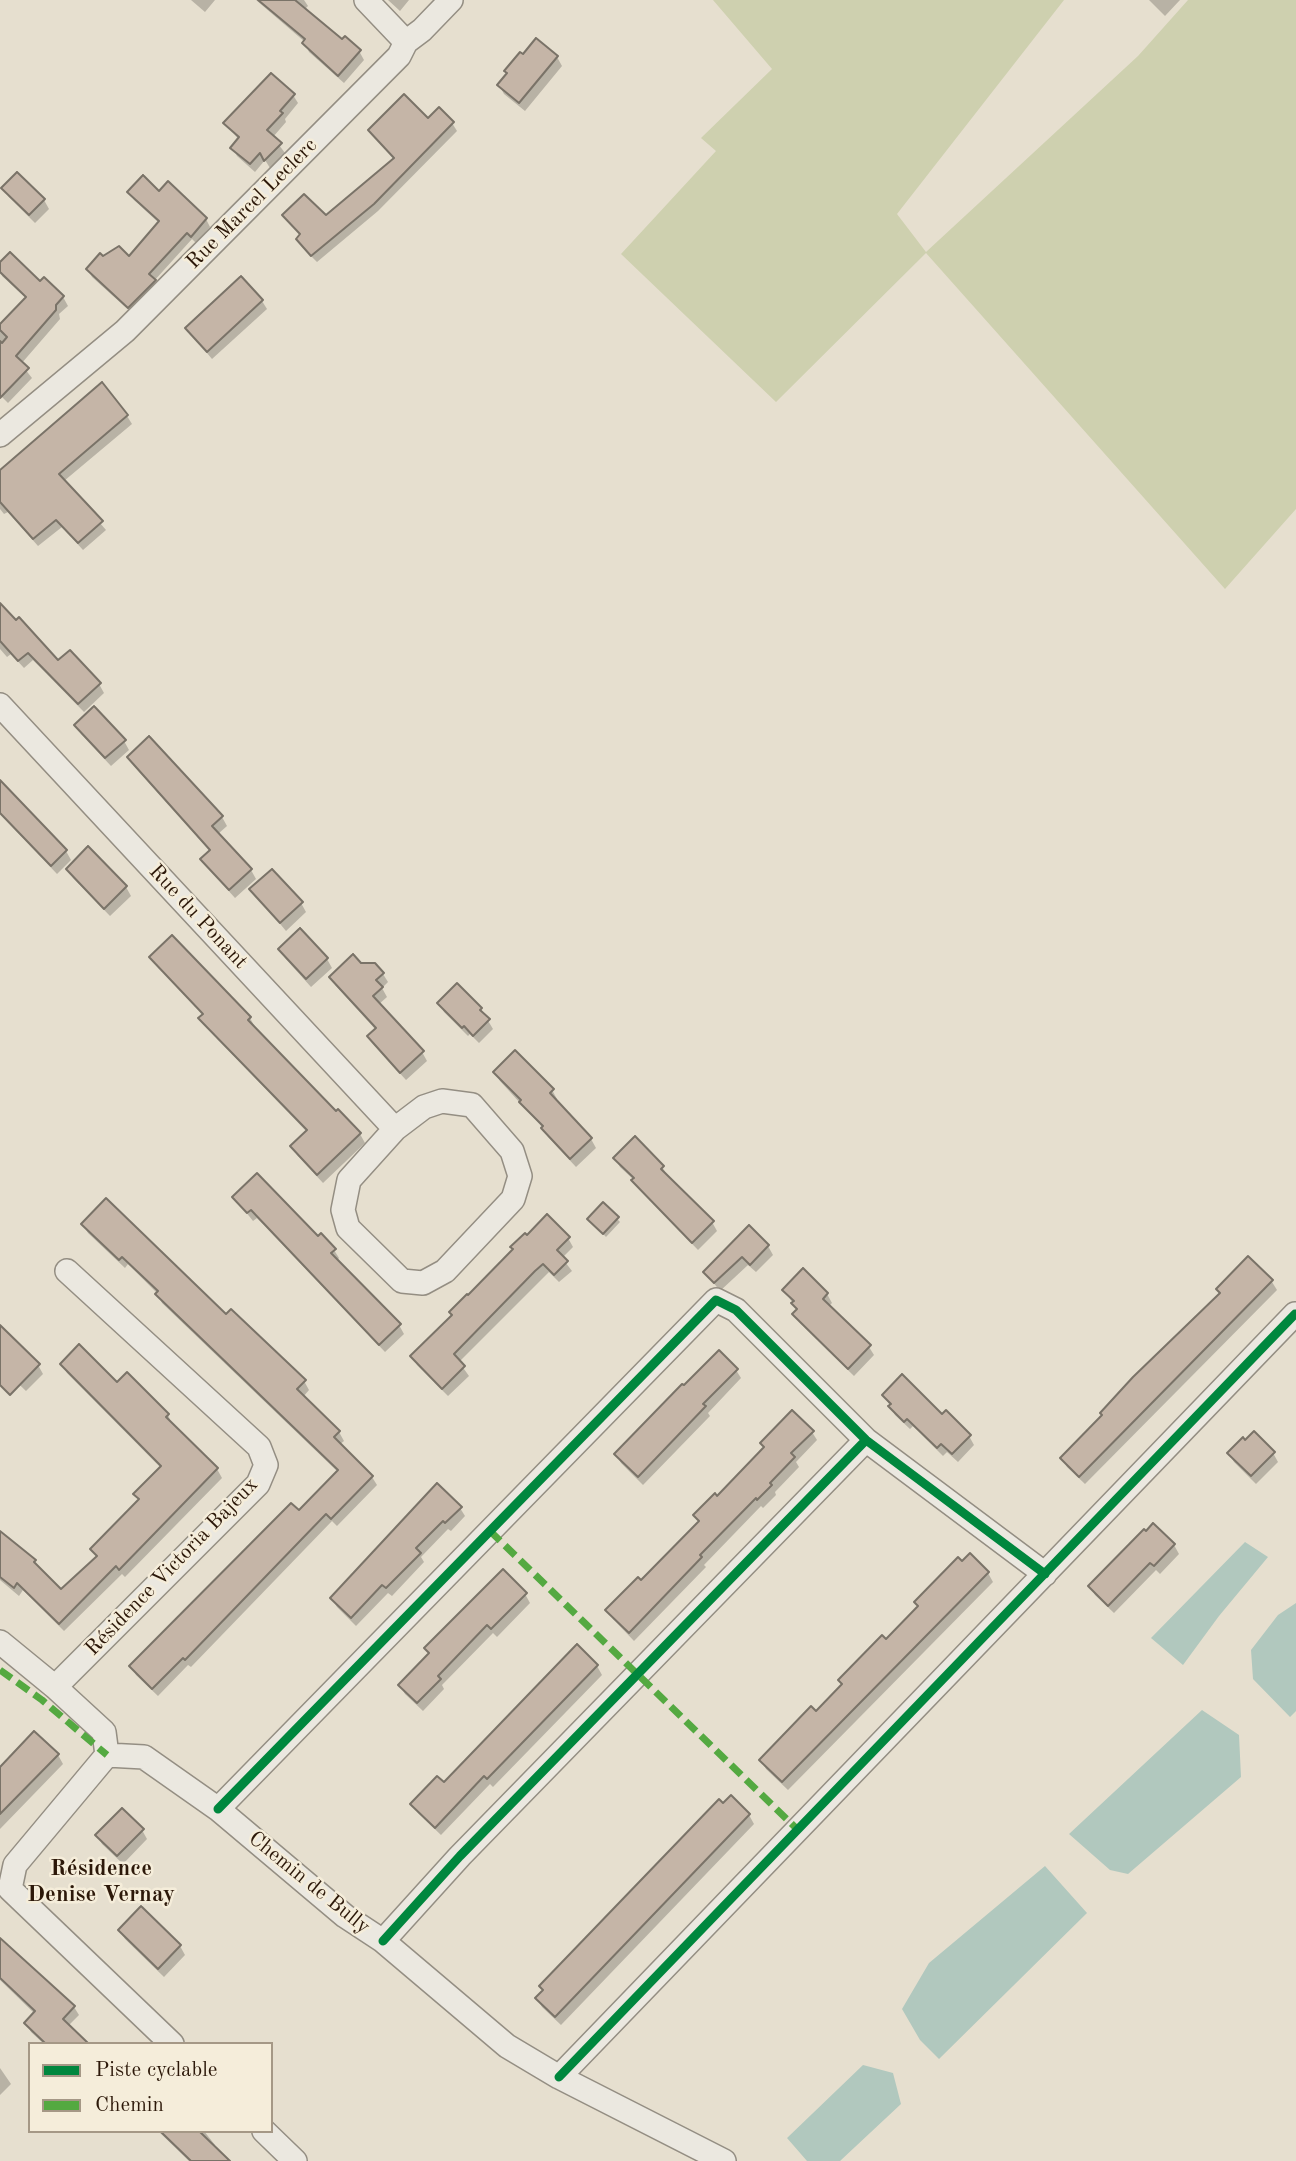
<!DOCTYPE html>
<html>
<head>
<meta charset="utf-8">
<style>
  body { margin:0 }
  #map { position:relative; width:1296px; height:2161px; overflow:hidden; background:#e6dfcf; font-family:"Old Standard TT",serif }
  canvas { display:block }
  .legend { position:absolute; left:28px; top:2042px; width:245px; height:91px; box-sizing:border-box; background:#f5edda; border:2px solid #a59886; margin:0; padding:9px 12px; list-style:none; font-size:21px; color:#2c1809 }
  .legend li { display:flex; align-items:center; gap:14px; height:35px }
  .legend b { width:35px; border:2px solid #a59886 }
</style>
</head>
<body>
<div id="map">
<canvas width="1296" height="2161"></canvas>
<ul class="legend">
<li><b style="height:9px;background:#00873e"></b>Piste cyclable</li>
<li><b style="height:9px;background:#54a941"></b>Chemin</li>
</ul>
</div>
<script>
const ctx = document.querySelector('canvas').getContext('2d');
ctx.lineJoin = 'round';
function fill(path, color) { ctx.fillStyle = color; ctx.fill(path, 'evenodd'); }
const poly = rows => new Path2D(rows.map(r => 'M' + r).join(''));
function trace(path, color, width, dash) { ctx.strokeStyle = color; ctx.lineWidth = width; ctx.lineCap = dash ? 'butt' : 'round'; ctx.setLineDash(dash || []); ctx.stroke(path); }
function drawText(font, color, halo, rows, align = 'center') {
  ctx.font = font + ' "Old Standard TT",serif'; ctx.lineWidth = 5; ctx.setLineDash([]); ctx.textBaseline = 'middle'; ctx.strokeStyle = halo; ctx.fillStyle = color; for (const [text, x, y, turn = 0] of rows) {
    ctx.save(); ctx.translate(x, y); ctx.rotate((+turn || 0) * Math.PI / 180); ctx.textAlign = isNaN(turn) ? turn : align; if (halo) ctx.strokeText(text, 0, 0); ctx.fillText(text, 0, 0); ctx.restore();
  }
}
fill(poly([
  [713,0,1064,0,897,214,926,252,1138,56,1188,0,1296,0,1296,509,1225,589,926,253,776,402,621,254,716,151,701,138,772,69]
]), '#ced0af');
fill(poly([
  [1245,1542,1268,1557,1219,1616,1183,1665,1151,1638],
  [1296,1603,1296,1711,1290,1717,1253,1679,1251,1650,1278,1615],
  [1202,1710,1239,1735,1241,1777,1128,1874,1110,1870,1069,1834],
  [1045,1866,1087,1913,939,2059,920,2040,902,2009,929,1963],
  [863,2065,893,2073,901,2104,840,2161,807,2161,787,2138]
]), '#b1c8be');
fill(poly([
  [191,0,215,0,205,12],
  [256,0,304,0,308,6,304,10,342,41,359,51,364,60,344,83,309,52,305,42],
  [388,0,409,0,400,11],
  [1149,0,1180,0,1165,16],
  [557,57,562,66,525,111,504,94,499,85],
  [293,95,298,103,285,119,286,122,273,137,285,153,270,168,265,160,255,172,237,156,233,148,239,140,225,123],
  [428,120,452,123,457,131,378,211,317,262,302,247,298,239,301,236,284,215,326,218,394,159,370,131],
  [17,174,44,200,49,209,35,223,9,197,4,188],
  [130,193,159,193,206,219,210,227,196,243,192,239,154,281,159,289,133,314,92,277,88,269,103,258,130,258,159,223,134,200],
  [0,265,63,297,68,306,59,314,60,319,21,364,32,378,8,403,0,395,0,327,27,299,2,276],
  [262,301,267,309,212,359,187,329],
  [127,416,132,424,64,481,106,530,83,550,62,527,38,546,8,512,4,514,0,509,0,472],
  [0,606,58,663,99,684,104,693,84,712,33,660,24,668,11,654,7,657,0,649],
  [76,725,124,741,129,750,111,766,81,734],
  [129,757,222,817,227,826,218,834,251,870,256,879,235,898,208,868,203,859,211,852,134,766],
  [0,782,66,851,71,860,57,874,0,814],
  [88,849,126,887,131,896,110,916,73,878,68,869],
  [252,890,301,903,306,912,286,931],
  [280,949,327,959,332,968,311,987,285,958],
  [152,957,250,1018,255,1027,253,1028,336,1113,360,1134,365,1143,323,1183,297,1155,292,1146,307,1132,206,1027,201,1018,203,1015,157,966],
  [360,965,383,974,388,982,382,988,387,997,378,1005,422,1052,427,1061,406,1080,374,1045,369,1036,376,1030,336,986,331,977],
  [457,985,481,1009,493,1029,479,1043,470,1034,468,1036,444,1012,439,1003],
  [495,1072,552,1090,557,1099,555,1101,591,1139,596,1148,576,1167,548,1137,543,1128,500,1081],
  [615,1158,662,1167,668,1176,712,1222,717,1231,698,1250,639,1189,634,1180,620,1167],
  [234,1197,334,1250,339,1258,337,1261,399,1325,404,1334,385,1352,257,1218,253,1221],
  [603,1204,620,1222,606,1237,589,1219],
  [83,1224,226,1316,304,1381,309,1390,303,1397,339,1432,344,1441,339,1445,372,1477,377,1485,337,1526,332,1521,191,1667,188,1665,158,1696,136,1675,131,1666,299,1512,338,1472,162,1303,158,1294,128,1264,125,1268,88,1233],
  [568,1238,573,1247,562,1258,572,1271,559,1282,549,1272,459,1362,469,1376,448,1396,417,1365,412,1356],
  [768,1246,773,1255,756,1272,748,1265,720,1291,705,1272],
  [1248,1258,1272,1282,1277,1290,1085,1484,1067,1467,1062,1458,1221,1294,1218,1289],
  [803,1271,827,1294,832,1303,828,1307,869,1347,874,1355,854,1376,800,1323,795,1314,798,1311,784,1290],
  [0,1328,38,1365,43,1374,26,1391,0,1366],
  [62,1364,117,1384,168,1415,172,1424,217,1469,222,1478,125,1577,122,1574,64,1631,23,1590,19,1596,0,1580,0,1532,35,1561,39,1570,61,1592,97,1558,92,1549,139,1501,135,1494,161,1468,67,1373],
  [736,1370,741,1378,708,1413,710,1416,643,1485,621,1463,616,1454,684,1388],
  [884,1395,942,1416,969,1436,974,1445,958,1462,947,1452,943,1456,913,1426,910,1429,895,1415],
  [812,1432,817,1440,796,1462,799,1467,775,1492,776,1495,763,1508,761,1506,704,1565,706,1567,634,1641,613,1619,608,1611,641,1583,700,1522,696,1515,717,1498,765,1449],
  [1229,1453,1273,1453,1278,1462,1256,1484,1234,1462],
  [460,1508,465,1516,451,1531,448,1529,421,1557,424,1562,392,1596,388,1593,356,1626,337,1607,332,1599],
  [1153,1525,1174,1545,1179,1554,1160,1574,1156,1570,1114,1613,1095,1595,1090,1586],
  [988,1573,993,1582,788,1790,766,1769,761,1760,816,1713,886,1641],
  [525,1594,530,1603,497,1637,493,1633,442,1685,444,1689,423,1711,405,1694,400,1685,430,1655,426,1648],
  [597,1666,602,1675,493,1787,490,1784,441,1835,418,1813,413,1804,444,1785],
  [34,1733,58,1755,63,1764,0,1829,0,1776],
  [731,1797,749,1815,754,1824,561,2025,542,2007,537,1998],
  [142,1830,147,1839,123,1864,102,1844,97,1835],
  [141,1909,180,1946,185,1955,164,1977,125,1939,120,1931],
  [0,1939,74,2007,79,2015,68,2026,81,2044,44,2044,31,2032,26,2023,35,2014,0,1980],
  [0,2068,11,2084,0,2095],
  [158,2131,204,2131,215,2145,213,2147,227,2161,189,2161]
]), '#0003');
const building = poly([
  [258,0,295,0,342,39,345,36,361,50,338,76,302,43,305,39,258,0],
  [536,38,558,56,519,103,497,85,507,73,504,71,520,52,523,54,536,38],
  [271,73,295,94,280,111,283,113,267,130,282,143,264,161,260,153,250,164,230,148,239,137,223,123,271,73],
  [404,94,428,118,439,107,454,122,374,204,311,256,296,239,300,234,282,215,304,194,326,215,394,158,368,130,404,94],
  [17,172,45,199,29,215,1,188,17,172],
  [143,175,159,191,168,181,207,218,191,237,187,233,149,274,156,280,128,308,86,269,100,253,103,256,119,246,129,256,159,221,127,192,143,175],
  [10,252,40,281,44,277,64,296,56,305,56,310,16,356,29,368,0,398,0,341,2,343,7,337,0,330,0,324,26,297,0,272,0,262,10,252],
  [241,276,263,300,207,352,185,328,241,276],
  [102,382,128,415,59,474,103,521,78,543,56,520,33,539,0,502,0,470,102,382],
  [0,603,16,620,19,617,58,660,70,650,101,683,78,704,28,653,18,661,0,641,0,603],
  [94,706,126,740,105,758,74,725,94,706],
  [149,736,223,816,212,826,252,869,229,890,200,859,210,850,127,757,149,736],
  [0,780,67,850,51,866,0,813,0,780],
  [88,846,127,886,104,909,66,869,88,846],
  [272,869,303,902,280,923,249,889,272,869],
  [300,928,328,958,306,979,278,949,300,928],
  [172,935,251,1017,248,1020,336,1111,338,1109,361,1133,317,1175,290,1146,307,1130,198,1018,203,1014,149,957,172,935],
  [353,954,361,963,375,963,384,973,376,980,383,987,373,996,424,1051,400,1073,367,1036,376,1028,329,977,353,954],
  [457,983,482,1008,480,1010,490,1019,473,1036,464,1026,462,1028,437,1003,457,983],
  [515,1050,554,1089,550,1093,592,1138,570,1159,541,1128,543,1126,519,1102,521,1100,493,1072,515,1050],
  [635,1136,664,1166,661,1169,714,1221,692,1243,631,1180,634,1178,613,1158,635,1136],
  [257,1173,318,1236,321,1233,336,1249,331,1253,401,1324,379,1345,251,1210,247,1213,232,1197,257,1173],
  [106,1198,226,1314,231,1309,306,1380,297,1389,340,1431,334,1437,373,1476,331,1519,326,1514,185,1660,183,1658,152,1689,129,1666,291,1503,299,1510,338,1470,155,1294,158,1291,122,1257,119,1260,81,1224,106,1198],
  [603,1202,619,1217,603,1234,587,1219,603,1202],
  [547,1214,570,1237,557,1250,568,1261,554,1275,543,1264,535,1271,454,1354,465,1366,442,1389,410,1356,452,1315,449,1312,467,1294,468,1295,513,1249,510,1247,525,1233,527,1235,547,1214],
  [749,1225,769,1245,750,1265,742,1257,714,1283,703,1272,749,1225],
  [1248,1256,1273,1280,1079,1477,1060,1458,1102,1415,1100,1413,1133,1377,1220,1293,1216,1289,1248,1256],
  [803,1268,828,1293,823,1299,871,1345,848,1369,792,1314,797,1309,791,1303,794,1301,782,1290,803,1268],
  [0,1325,40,1364,10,1395,0,1385,0,1325],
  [79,1344,117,1382,127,1372,169,1414,166,1417,218,1468,119,1570,116,1566,59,1624,17,1583,14,1588,0,1577,0,1531,36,1560,34,1562,61,1589,97,1556,90,1549,139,1499,133,1494,161,1466,60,1364,79,1344],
  [719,1350,738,1369,703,1404,706,1406,638,1477,614,1454,682,1384,684,1385,719,1350],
  [902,1374,942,1414,946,1410,971,1435,952,1454,941,1444,937,1448,907,1419,904,1422,888,1406,891,1404,882,1395,902,1374],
  [792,1410,814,1431,791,1453,795,1457,770,1483,772,1485,757,1500,756,1498,700,1555,702,1557,629,1633,605,1610,638,1577,641,1580,699,1521,693,1515,715,1493,717,1496,764,1447,760,1443,792,1410],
  [1254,1431,1275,1452,1251,1476,1227,1453,1243,1437,1245,1440,1254,1431],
  [437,1483,462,1507,445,1523,443,1521,416,1548,421,1553,386,1588,382,1585,351,1618,330,1598,437,1483],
  [1153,1523,1175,1544,1154,1566,1150,1563,1108,1606,1088,1586,1144,1529,1146,1531,1153,1523],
  [970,1553,989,1572,782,1782,759,1760,811,1706,816,1711,842,1684,838,1680,882,1635,886,1639,918,1606,914,1602,958,1557,962,1561,970,1553],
  [503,1569,527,1593,491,1629,487,1625,438,1676,441,1679,417,1703,398,1685,429,1653,424,1648,503,1569],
  [577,1644,598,1665,487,1779,484,1776,435,1828,410,1804,437,1776,444,1782,577,1644],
  [34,1731,59,1754,0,1814,0,1767,34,1731],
  [731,1795,750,1814,555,2017,535,1998,543,1990,539,1986,719,1799,723,1803,731,1795],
  [122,1808,144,1829,117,1856,95,1835,122,1808],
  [141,1906,181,1945,158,1969,118,1930,141,1906],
  [0,1938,75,2006,63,2019,89,2044,46,2044,24,2023,35,2011,0,1978,0,1938],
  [160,2131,199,2131,230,2161,191,2161,160,2131]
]);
fill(building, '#c5b5a7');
trace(building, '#7a7368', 2);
const street = poly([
  [366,0,406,42],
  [0,435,125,331,399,56,406,42,422,30,451,0],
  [0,705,395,1129],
  [442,1101,472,1105,512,1151,520,1176,513,1199,445,1271,423,1283,402,1281,348,1228,343,1210,349,1180,395,1129,424,1107,442,1101],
  [0,1642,55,1687,104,1732,107,1755],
  [55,1687,258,1484,266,1465,259,1447,67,1271],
  [107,1755,144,1757,218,1809,345,1916,383,1941,507,2046,559,2077,724,2161],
  [107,1755,15,1865,10,1889,172,2044],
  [218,1809,716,1300,736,1310,866,1440,1045,1574],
  [383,1941,460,1856,866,1440],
  [559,2077,1295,1314],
  [264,2131,295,2161]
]);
trace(street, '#948e83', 26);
trace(street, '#ebe8e0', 23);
trace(poly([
  [490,1531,798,1830],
  [0,1670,42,1700,107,1755]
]), '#54a941', 7, [14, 7]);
trace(poly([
  [218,1809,716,1300,736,1310,866,1440,1045,1574],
  [383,1941,460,1856,866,1440],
  [559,2077,1295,1314]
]), '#00873e', 9);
drawText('21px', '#2c1809', '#f5edda', [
  ["Rue Marcel Leclerc",252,204,-45],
  ["Rue du Ponant",198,917,47],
  ["Résidence Victoria Bajeux",172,1567,-46],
  ["Chemin de Bully",309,1883,39]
]);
drawText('bold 23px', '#2c1809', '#f5edda', [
  ["Résidence",101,1869],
  ["Denise Vernay",101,1895]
]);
</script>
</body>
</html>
